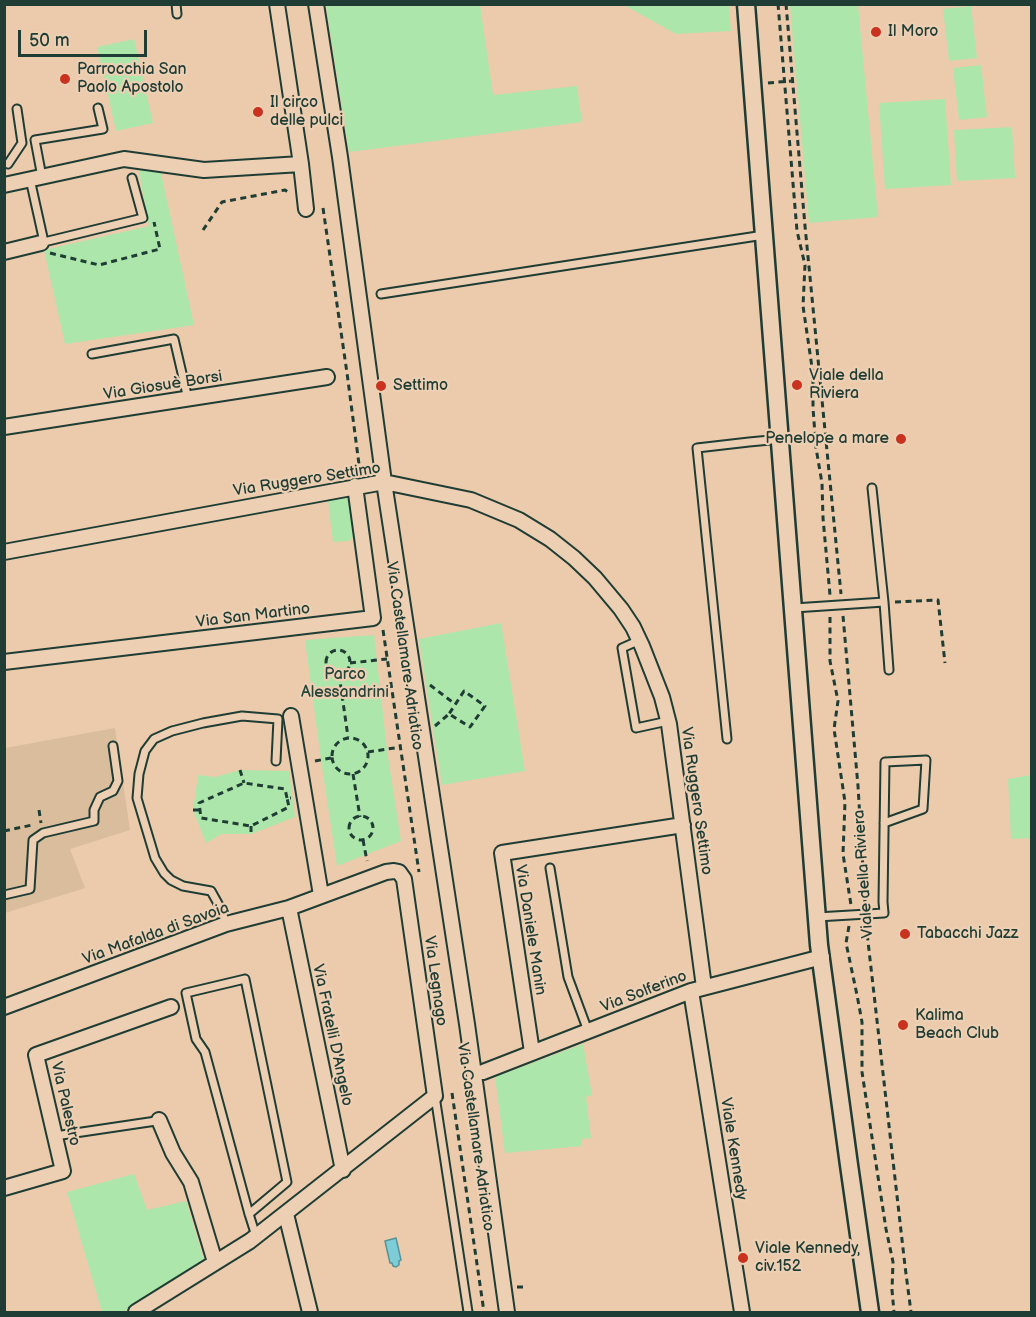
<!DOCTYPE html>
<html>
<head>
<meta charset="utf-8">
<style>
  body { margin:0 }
  #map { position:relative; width:1036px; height:1317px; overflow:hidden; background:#ebcbab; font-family:"Balsamiq Sans",sans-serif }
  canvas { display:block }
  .frame { position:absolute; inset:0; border:6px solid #1f3d34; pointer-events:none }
  .scale { position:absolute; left:18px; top:30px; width:129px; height:27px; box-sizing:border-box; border:3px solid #1f3d34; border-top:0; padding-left:8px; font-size:18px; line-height:21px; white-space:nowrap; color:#1f3d34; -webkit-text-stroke:4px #edcfb3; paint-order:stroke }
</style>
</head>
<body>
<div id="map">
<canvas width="1036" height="1317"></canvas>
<div class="frame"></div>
<div class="scale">50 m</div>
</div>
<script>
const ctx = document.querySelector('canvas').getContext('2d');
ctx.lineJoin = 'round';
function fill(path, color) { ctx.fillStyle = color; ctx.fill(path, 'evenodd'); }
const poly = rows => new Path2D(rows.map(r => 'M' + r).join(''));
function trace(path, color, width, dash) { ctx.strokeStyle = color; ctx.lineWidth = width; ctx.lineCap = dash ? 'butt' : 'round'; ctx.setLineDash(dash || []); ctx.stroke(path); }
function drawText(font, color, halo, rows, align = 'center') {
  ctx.font = font + ' "Balsamiq Sans",sans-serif'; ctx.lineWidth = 4.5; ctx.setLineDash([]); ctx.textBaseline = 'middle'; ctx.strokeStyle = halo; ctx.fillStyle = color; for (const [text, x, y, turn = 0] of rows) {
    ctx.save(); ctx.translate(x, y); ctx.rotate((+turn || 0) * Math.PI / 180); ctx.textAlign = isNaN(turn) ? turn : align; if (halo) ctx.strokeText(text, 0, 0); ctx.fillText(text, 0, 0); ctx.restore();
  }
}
fill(poly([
  [115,728,130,830,70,849,85,888,5,913,5,748]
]), '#dabd9d');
fill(poly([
  [326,5,480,5,493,95,577,86,582,122,349,152],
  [624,5,729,5,731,31,676,34],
  [790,5,858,5,878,217,809,223],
  [971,6,977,58,949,61,943,9],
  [134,39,153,123,116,131,97,47],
  [981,65,987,117,959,120,953,68],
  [945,99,951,185,885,189,879,103],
  [1012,127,1015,178,957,181,954,130],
  [138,166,161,173,194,325,65,344,44,250,149,226],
  [345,498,350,500,356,535,349,541,333,542,328,501],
  [501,623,525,771,442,785,419,639],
  [374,635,387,750,401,841,337,866,321,760,305,640],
  [240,770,289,771,295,817,251,834,222,834,206,843,193,810,198,775,215,777],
  [1031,775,1031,838,1011,839,1008,779],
  [583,1044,592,1095,586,1097,591,1138,582,1139,582,1146,505,1153,495,1077],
  [134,1174,147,1210,186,1201,205,1264,123,1312,102,1312,67,1192]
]), '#ade6ab');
const water = poly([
  [396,1238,401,1260,399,1261,399,1265,396,1267,393,1266,392,1263,390,1263,385,1241,396,1238]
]);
fill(water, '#7dcdd9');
trace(water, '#579397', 1.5);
const service = poly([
  [176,4,177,14],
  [8,164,22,143,17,109],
  [42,177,35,140,103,129,98,108],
  [30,179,44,242,143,218,132,178],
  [381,294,764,235],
  [92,354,174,339,188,399],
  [872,488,884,602,889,670],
  [794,608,884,602],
  [640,640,622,648,636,728,668,721],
  [727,739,697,448,749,442,781,439],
  [550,868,568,977,588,1031],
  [4,895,30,889,33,840,43,833,94,821,94,810,100,797,113,791,118,781,113,746],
  [817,917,884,913,883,902,885,762,926,760,923,809,884,823],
  [226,924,221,909,211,891,183,886,171,880,164,873,155,858,137,798,139,774,145,751,154,739,172,731,203,723,242,716,278,719,276,761],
  [435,1096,468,1312],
  [55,1136,156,1121],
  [249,1214,287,1182,245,979,186,993,196,1039,205,1052,249,1214,256,1236]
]);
const minor = poly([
  [277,4,301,164,306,209],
  [316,4,340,157,384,482,467,1024,507,1312],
  [4,185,124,159,204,170,301,164],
  [4,252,41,243],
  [4,427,327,377],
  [4,552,384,482,471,500,519,520,550,539,574,558,595,578,621,609,633,627,642,646,662,697,669,724,704,987],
  [4,662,373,618,355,486],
  [291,716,321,895],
  [289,908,343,1170],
  [691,991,742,1312],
  [4,1007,226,924,289,908,386,872,394,871,399,872,404,879,435,1096,250,1241,136,1312],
  [532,1052,502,853,683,825],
  [483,1072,691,991,822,957],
  [159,1120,173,1153,191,1182,215,1262],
  [4,1188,63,1171,36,1055,171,1007],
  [286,1214,310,1312]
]);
const tertiary = poly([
  [746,4,819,945,849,1165,870,1312]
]);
trace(service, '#1f3d34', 11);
trace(minor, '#1f3d34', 18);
trace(tertiary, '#1f3d34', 21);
trace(poly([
  [778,4,797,231,805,265,803,306,813,374,813,408,816,448,822,483,823,518,830,595],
  [786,4,805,226,841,594],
  [768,83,791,81],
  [323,208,347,373,360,472],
  [203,230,222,202,285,190,288,192],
  [50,253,99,265,160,249,154,222],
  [895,602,938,600,945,663],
  [843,616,858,786,865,902],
  [830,617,830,661,838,701,834,729,845,802,843,854,851,905],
  [383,630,419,872],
  '326 662a12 12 0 1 1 24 0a12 12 0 1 1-24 0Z',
  [350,663,387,659],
  [339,674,348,737],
  [430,685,455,704],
  [435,726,449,714,470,727,485,706,464,691,449,714],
  '332 756a18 18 0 1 1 36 0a18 18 0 1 1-36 0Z',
  [368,752,401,747],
  [315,761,331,758],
  [240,770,244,783],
  [353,774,360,817],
  [287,798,285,789,244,783,199,803,201,818,251,826,289,807,287,798,291,798],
  [39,810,41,823],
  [193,810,200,810],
  '349 828a12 12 0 1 1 24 0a12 12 0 1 1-24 0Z',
  [251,826,251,834],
  [4,831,32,825],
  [363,840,367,861],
  [866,924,905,1266,911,1312],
  [849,926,846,943,857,995,862,1022,862,1072,886,1229,893,1262,892,1290,894,1312],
  [452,1093,484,1312],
  [517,1287,527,1287]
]), '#1f3d34', 3, [6, 4.5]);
trace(service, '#edcfb3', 7);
trace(minor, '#edcfb3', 14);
trace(tertiary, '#edcfb3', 16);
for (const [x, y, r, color] of [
  [876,32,6,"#c8321e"],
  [65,79,6,"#c8321e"],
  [258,112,6,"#c8321e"],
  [797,385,6,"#c8321e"],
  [381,386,6,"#c8321e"],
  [901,439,6,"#c8321e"],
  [905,934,6,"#c8321e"],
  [903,1025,6,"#c8321e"],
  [743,1258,6,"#c8321e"]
]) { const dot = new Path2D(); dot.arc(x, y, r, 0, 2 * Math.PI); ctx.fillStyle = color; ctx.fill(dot); trace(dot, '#edcfb3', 2); }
drawText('16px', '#1f3d34', '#edcfb3', [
  ["Il Moro",888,32],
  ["Parrocchia San",77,70],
  ["Paolo Apostolo",77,88],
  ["Il circo",270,103],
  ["delle pulci",270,121],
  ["Viale della",809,376],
  ["Riviera",809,394],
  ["Settimo",393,386],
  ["Penelope a mare",889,439,"right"],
  ["Tabacchi Jazz",917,934],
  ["Kalima",915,1016],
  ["Beach Club",915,1034],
  ["Viale Kennedy,",755,1249],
  ["civ.152",755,1267]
], 'left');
drawText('16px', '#1f3d34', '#edcfb3', [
  ["Via Giosuè Borsi",163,386,-9],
  ["Via Ruggero Settimo",307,480,-9],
  ["Via San Martino",253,616,-7],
  ["Via Castellamare Adriatico",404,656,82],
  ["Via Ruggero Settimo",696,801,82],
  ["Viale della Riviera",864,874,-94],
  ["Via Daniele Manin",530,930,81],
  ["Via Mafalda di Savoia",156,934,-20],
  ["Via Legnago",435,981,82],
  ["Via Solferino",644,992,-21],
  ["Via Fratelli D'Angelo",332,1035,78],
  ["Via Palestro",65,1104,77],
  ["Via Castellamare Adriatico",475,1137,82],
  ["Viale Kennedy",733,1149,81]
]);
drawText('16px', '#26453a', '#edcfb3', [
  ["Parco",345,675],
  ["Alessandrini",345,693]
]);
</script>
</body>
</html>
